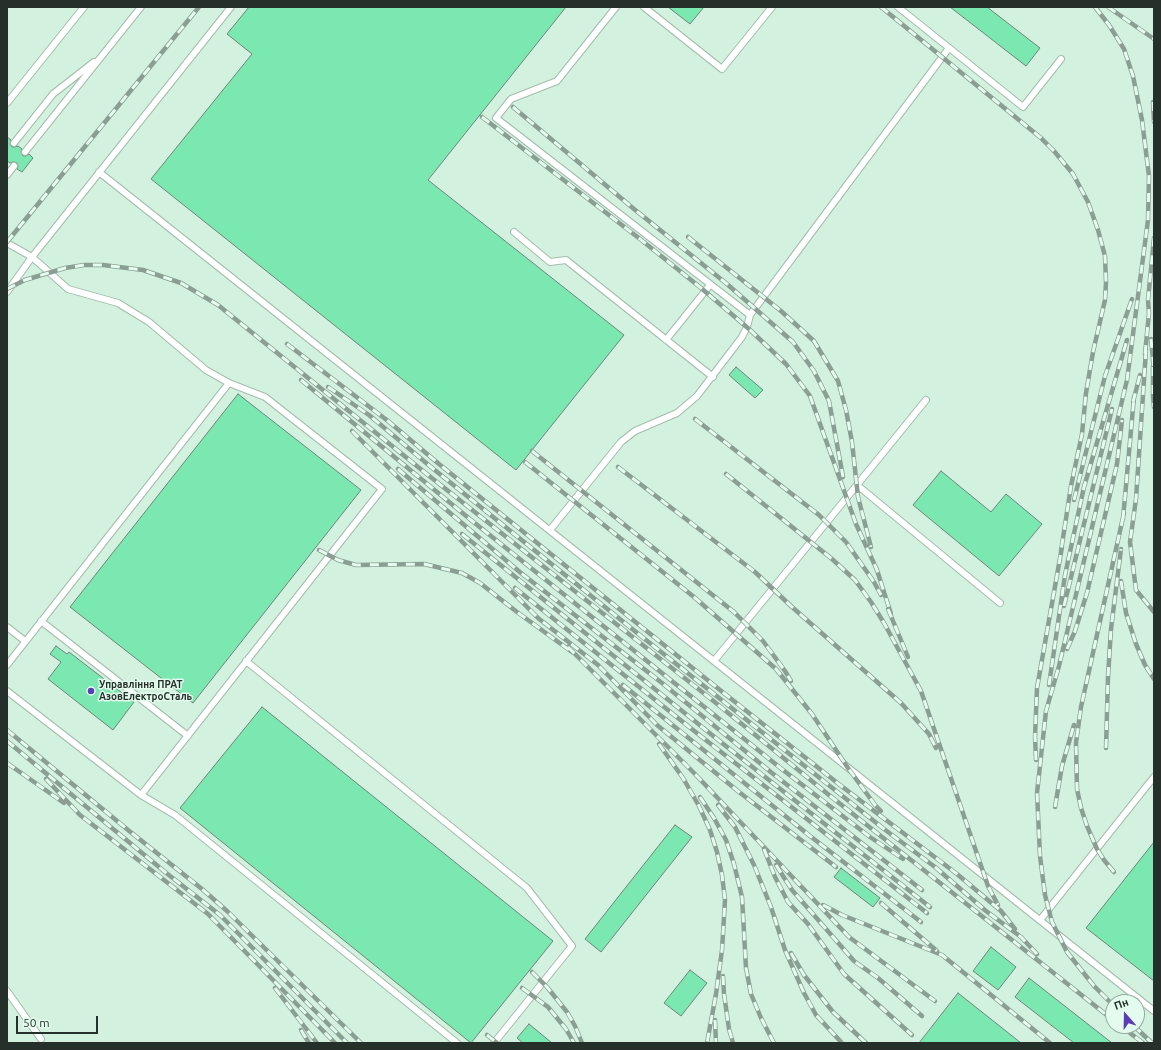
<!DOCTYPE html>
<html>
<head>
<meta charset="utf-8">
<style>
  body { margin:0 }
  #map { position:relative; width:1161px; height:1050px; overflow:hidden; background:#e3fcee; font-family:Ubuntu,sans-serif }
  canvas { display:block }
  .frame { position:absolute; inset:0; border:8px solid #26302a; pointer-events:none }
  .north { position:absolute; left:1105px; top:994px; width:40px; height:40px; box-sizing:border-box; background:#e3fcee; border:1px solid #97aaa0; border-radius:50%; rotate:340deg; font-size:11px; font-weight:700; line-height:16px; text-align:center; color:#26302a }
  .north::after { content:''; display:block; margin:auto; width:14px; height:18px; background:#5d3db5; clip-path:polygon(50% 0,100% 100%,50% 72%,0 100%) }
  .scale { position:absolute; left:16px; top:1016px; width:82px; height:18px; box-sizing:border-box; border:2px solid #26302a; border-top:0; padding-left:5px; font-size:12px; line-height:14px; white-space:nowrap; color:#26302a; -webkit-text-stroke:3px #e3fcee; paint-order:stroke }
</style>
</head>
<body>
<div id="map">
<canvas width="1161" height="1050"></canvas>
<div class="frame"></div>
<div class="north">Пн</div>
<div class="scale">50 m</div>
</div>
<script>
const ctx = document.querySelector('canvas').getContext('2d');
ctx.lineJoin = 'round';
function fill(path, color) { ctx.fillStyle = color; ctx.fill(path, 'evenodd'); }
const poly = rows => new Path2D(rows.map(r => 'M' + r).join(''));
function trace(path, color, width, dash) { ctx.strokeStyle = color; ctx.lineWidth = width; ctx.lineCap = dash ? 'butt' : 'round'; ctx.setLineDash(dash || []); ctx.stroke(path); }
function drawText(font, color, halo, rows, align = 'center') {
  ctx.font = font + ' Ubuntu,sans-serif'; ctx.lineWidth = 3; ctx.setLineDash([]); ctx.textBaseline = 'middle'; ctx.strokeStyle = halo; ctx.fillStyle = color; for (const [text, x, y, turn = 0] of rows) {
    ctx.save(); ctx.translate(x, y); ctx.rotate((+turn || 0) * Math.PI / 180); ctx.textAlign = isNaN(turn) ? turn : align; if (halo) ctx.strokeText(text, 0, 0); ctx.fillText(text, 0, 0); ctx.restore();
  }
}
fill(poly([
  [7,7,1154,7,1154,1043,7,1043],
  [1113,1002,1137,1002,1137,1026,1113,1026]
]), '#d2f2df');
const building = poly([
  [249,7,566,7,428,180,624,335,516,470,151,179,252,54,227,34,249,7],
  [668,7,704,7,690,24,668,7],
  [950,7,987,7,1040,48,1026,66,950,7],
  [7,137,11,140,10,144,12,147,15,147,18,146,22,149,21,152,23,156,26,156,29,154,33,158,22,172,17,169,18,166,17,163,14,162,10,163,7,161,7,137],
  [736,367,763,390,755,398,729,375,736,367],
  [238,394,361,490,193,703,70,607,238,394],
  [941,471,991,512,1006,494,1042,524,999,576,913,505,941,471],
  [56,646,67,654,69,652,134,702,113,730,48,679,61,662,50,654,56,646],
  [262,707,553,941,471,1043,180,808,262,707],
  [675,825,692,837,601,952,585,939,675,825],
  [1154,842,1154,981,1086,928,1154,842],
  [841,868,880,898,873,907,834,877,841,868],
  [991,947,1016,967,998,990,973,971,991,947],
  [690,970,707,983,681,1016,664,1003,690,970],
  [1029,978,1112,1043,1074,1043,1015,997,1029,978],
  [958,993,1021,1043,919,1043,958,993],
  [529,1024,552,1043,523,1043,517,1038,529,1024]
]);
fill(building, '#7be7b1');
trace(building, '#70867a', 1);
const service = poly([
  [616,7,557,81,511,99,496,118,750,315],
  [644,7,722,69,772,7],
  [898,7,1023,107,1061,59],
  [7,103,84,7],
  [14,143,53,94,94,62],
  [25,152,141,7],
  [99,172,1154,1011],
  [7,175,14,166],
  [514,232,550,262,566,260,713,377],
  [7,243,32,257,68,289,118,303,149,322,206,370,229,383,265,397,382,489,141,795],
  [7,292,32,257,231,7],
  [666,340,710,285],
  [857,485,1000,603],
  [550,530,621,442,635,431,677,413,697,396,742,337,747,327,750,315,949,48],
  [41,621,188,736],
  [7,627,25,641],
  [246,661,527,888,572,946,494,1043],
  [714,661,926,400],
  [7,665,229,383],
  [7,691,141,795,175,815,457,1043],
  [1040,920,1154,777],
  [7,991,41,1039]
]);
trace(service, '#a4bcae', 8);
trace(service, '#fff', 6);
const rail = poly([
  [881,7,1041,138,1054,151,1073,174,1088,202,1098,230,1105,256,1106,282,1105,300,1093,352,1086,393,1082,434,1071,486,1061,551],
  [1095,7,1109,25,1124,49,1133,76,1142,120,1149,176,1148,220,1127,380,1059,666,1046,711,1037,793,1040,856,1045,895,1052,922,1067,952,1094,986,1113,1005],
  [1108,7,1154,39],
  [1153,102,1154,122],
  [513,107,634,209,727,284,793,342,814,371,829,401,843,477],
  [482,117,640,239,701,288,749,329,786,364,810,396,856,524,877,570,891,614],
  [688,237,781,311,814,341,838,381,846,410,852,442,858,497,871,547],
  [7,242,199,7],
  [7,289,25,280,65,268,84,265,103,265,143,270,181,283,218,305,423,471,711,699,829,795,1113,1020],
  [1151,339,1154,370],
  [287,344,388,421,439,464,720,690,840,785,957,874,1001,911,1015,929],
  [1146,350,1136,499,1130,542,1136,590,1154,612],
  [1145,354,1149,313,1148,300,1154,238],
  [1153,367,1153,396,1154,407],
  [301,380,471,520,783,770,870,837,903,859],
  [328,387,369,415,431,467,636,632,884,829,935,867,986,911,1021,937,1037,954],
  [1133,402,1140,375],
  [695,419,819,515,846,542,874,582,881,595],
  [352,431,538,618,598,665,657,725,739,792,836,867],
  [532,451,734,612,763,641,785,671,791,681],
  [525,462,694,597,776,669,812,714,848,768,875,805,881,811],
  [618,467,755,572,792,607,901,703,929,734,936,748],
  [398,469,521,573,662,683,772,773,922,890],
  [726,474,832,559,855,580,871,602,884,623,921,691,988,886,998,905],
  [1074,500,1105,376,1132,299],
  [1123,519,1134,397],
  [462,534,717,739,930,907],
  [319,550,338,560,356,565,424,564,462,573,480,583,517,612,572,652],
  [1121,581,1126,613,1136,644,1145,665,1154,679],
  [515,588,693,730,927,913],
  [1064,606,1112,409],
  [888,609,908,657],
  [568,647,695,774,849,937,935,1001],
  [1067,649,1075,631,1087,593,1117,464,1122,420],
  [623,685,810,836,921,922],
  [1049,685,1065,575,1084,487,1127,340],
  [7,730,128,830,202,889,227,911,361,1043],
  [7,741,165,872,220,915,347,1043],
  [659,744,683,778,699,806,710,830,717,852,722,875,725,900,722,950,716,994,707,1043],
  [1106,748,1108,677,1111,629,1121,549],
  [1036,760,1035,737,1037,688,1062,547],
  [7,763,64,803],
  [46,779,80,815,208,914,335,1043],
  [700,797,714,818,726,840,734,864,742,897,746,968,751,994,761,1018,774,1043],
  [718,805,735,827,754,865,771,907,785,950,804,993,816,1015,842,1043],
  [1055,807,1062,766,1074,725],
  [764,849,775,877,788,902,808,924,844,974,912,1035],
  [776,865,792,890,854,961,878,978,922,1016],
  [1114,872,1104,860,1097,849,1087,826,1081,808,1077,789,1076,743,1081,707,1124,513],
  [881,903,937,951],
  [823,905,842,915,942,955,1050,1043],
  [791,953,804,975,833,1012,866,1043],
  [532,972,547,987,567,1012,575,1026,582,1043],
  [723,976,724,994,729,1029,733,1043],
  [275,988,317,1043],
  [522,988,548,1007,566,1029,574,1043],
  [715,1020,716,1043],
  [1121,1026,1143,1043],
  [1134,1026,1152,1043],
  [301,1030,309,1043],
  [487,1035,497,1043]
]);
trace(rail, '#8b9e93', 4.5);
trace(rail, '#e3fcee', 3, [9]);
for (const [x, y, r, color] of [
  [91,691,4,"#5d3db5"]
]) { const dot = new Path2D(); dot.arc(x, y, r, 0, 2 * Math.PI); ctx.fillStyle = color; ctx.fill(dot); trace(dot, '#e3fcee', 1.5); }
drawText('bold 10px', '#26302a', '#e3fcee', [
  ["Управління ПРАТ",99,685],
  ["АзовЕлектроСталь",99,697]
], 'left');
</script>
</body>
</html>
